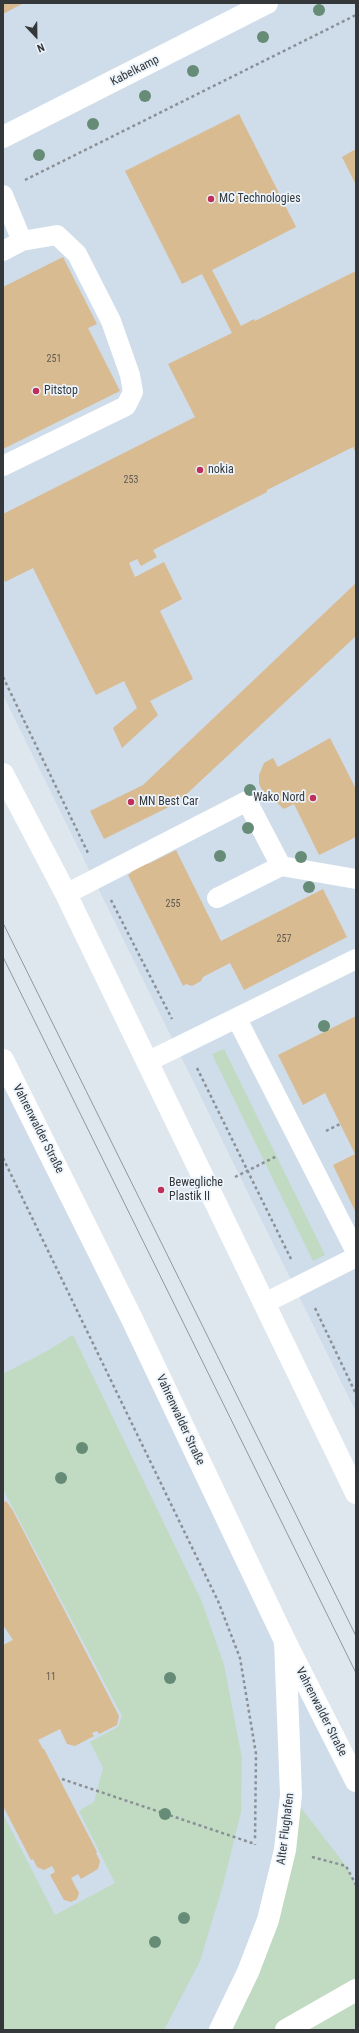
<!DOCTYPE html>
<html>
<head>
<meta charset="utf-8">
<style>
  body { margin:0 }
  #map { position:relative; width:359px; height:2033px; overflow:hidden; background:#dee6ee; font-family:"Roboto Condensed",sans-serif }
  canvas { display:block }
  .frame { position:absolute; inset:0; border:4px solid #35383b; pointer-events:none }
  .north { position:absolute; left:16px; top:16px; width:40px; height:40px; -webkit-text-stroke:3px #ecf4fc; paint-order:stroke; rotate:158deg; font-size:11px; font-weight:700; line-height:16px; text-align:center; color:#35383b }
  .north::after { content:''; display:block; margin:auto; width:14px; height:18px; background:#35383b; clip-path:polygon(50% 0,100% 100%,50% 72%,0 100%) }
</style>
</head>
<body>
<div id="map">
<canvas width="359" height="2033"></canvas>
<div class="frame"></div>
<div class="north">N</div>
</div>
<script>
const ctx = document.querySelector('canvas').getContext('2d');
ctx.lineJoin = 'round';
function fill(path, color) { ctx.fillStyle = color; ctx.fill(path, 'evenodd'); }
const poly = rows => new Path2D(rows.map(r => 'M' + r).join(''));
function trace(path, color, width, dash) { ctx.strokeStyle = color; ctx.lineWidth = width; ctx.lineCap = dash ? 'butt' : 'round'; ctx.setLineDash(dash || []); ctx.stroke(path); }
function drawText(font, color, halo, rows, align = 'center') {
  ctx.font = font + ' "Roboto Condensed",sans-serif'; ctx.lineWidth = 3.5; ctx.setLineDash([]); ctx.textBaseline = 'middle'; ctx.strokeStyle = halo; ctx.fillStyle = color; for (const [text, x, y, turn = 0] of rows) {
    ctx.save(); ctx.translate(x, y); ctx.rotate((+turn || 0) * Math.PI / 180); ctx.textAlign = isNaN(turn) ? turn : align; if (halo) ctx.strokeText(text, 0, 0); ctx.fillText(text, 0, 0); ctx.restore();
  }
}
fill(poly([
  [3,3,356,3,356,1412,3,695],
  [3,1062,356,1781,356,2030,3,2030]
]), '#cfdcea');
fill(poly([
  [224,1049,325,1255,313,1261,212,1054],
  [73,1335,202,1602,224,1665,242,1758,241,1812,223,1885,200,1961,164,2030,3,2030,3,1814,55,1915,115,1883,79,1811,94,1802,103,1768,90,1742,118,1727,122,1716,3,1489,3,1374,47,1351],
  [291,1795,346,1866,356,1885,356,2030,220,2030,248,1972]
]), '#c0dbc2');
fill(poly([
  [3,3,24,3,3,14],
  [239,114,296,227,212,270,241,326,254,319,255,321,356,271,356,453,353,447,267,490,267,492,153,550,157,557,141,566,137,559,129,563,135,577,164,562,182,599,160,611,193,679,150,701,158,715,122,748,113,728,137,708,124,681,96,695,33,568,5,582,3,577,3,514,195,417,168,364,232,333,202,274,182,284,125,171],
  [356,149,356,185,342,157],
  [63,257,97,324,88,328,120,391,3,449,3,287],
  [356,583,356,636,177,803,104,839,90,811,143,785],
  [330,738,356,789,356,837,319,855,294,804,284,809,262,790,259,784,259,775,264,763,271,759,273,758,278,767],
  [176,850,221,941,323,889,347,937,244,990,230,963,203,977,201,981,192,986,186,984,183,986,128,875,131,873,132,866,143,861,148,864],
  [356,1016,356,1213,333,1165,355,1154,325,1093,303,1105,278,1055],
  [3,1501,7,1502,13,1511,119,1716,117,1725,99,1734,97,1731,92,1733,94,1736,75,1746,67,1744,60,1729,38,1740,43,1749,44,1749,97,1852,96,1853,100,1861,98,1869,81,1879,78,1874,71,1878,79,1893,77,1899,71,1902,64,1900,50,1875,55,1872,52,1866,44,1870,37,1867,33,1859,31,1860,3,1806,3,1645,13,1640,3,1625]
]), '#d9bb92');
trace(poly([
  [25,180,356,15],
  [3,677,88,853],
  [111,900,172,1019],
  [197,1068,291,1259],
  [326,1131,340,1124],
  [3,1158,218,1601,240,1658,256,1754,255,1841],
  [235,1177,277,1156],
  [315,1308,356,1394],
  [62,1779,255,1844,255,1845],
  [312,1857,346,1866,356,1885]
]), '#8a9095', 2.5, [3, 3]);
trace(poly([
  [3,195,22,241,57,235,77,254,111,321,130,375,133,392,126,406,3,466],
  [3,251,22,241],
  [66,894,247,801,281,866,356,879],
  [217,898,281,866],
  [237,1019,356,1252],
  [147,1062,356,959],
  [265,1303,356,1257]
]), '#fff', 20);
trace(poly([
  [3,137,267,3],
  [220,2030,248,1972,268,1920,285,1850,291,1795,285,1641],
  [286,2030,356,1990]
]), '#fff', 22);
trace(poly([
  [3,774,66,894,356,1493],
  [3,1060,132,1319,285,1641,356,1781]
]), '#fff', 22);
trace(poly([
  [3,923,356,1636],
  [3,957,356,1673]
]), '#91979d', 1);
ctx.fillStyle = '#668c77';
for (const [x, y] of [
  [319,10],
  [263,37],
  [193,71],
  [145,96],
  [93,124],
  [39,155],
  [250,790],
  [248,828],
  [220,856],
  [301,857],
  [309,887],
  [324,1026],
  [82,1448],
  [61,1478],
  [170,1678],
  [165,1814],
  [184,1918],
  [155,1942]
]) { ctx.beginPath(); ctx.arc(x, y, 6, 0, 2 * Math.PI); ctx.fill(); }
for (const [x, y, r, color] of [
  [211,199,4,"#bf2f59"],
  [36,391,4,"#bf2f59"],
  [200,470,4,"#bf2f59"],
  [313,798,4,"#bf2f59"],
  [131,802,4,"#bf2f59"],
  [161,1190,4,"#bf2f59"]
]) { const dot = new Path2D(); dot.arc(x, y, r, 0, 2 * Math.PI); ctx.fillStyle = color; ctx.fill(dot); trace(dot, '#ecf4fc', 1.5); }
drawText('10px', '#5e5951', null, [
  ["251",54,359],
  ["253",131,480],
  ["255",173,904],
  ["257",284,939],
  ["11",51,1677]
]);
drawText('12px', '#35383b', '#ecf4fc', [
  ["Kabelkamp",135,71,-27],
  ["Vahrenwalder Straße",38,1129,63],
  ["Vahrenwalder Straße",180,1420,65],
  ["Vahrenwalder Straße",321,1712,63],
  ["Alter Flughafen",286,1829,-83]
]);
drawText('12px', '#35383b', '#ecf4fc', [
  ["MC Technologies",219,199],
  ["Pitstop",44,391],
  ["nokia",208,470],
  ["Wako Nord",305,798,"right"],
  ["MN Best Car",139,802],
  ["Bewegliche",169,1183],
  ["Plastik II",169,1197]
], 'left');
</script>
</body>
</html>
